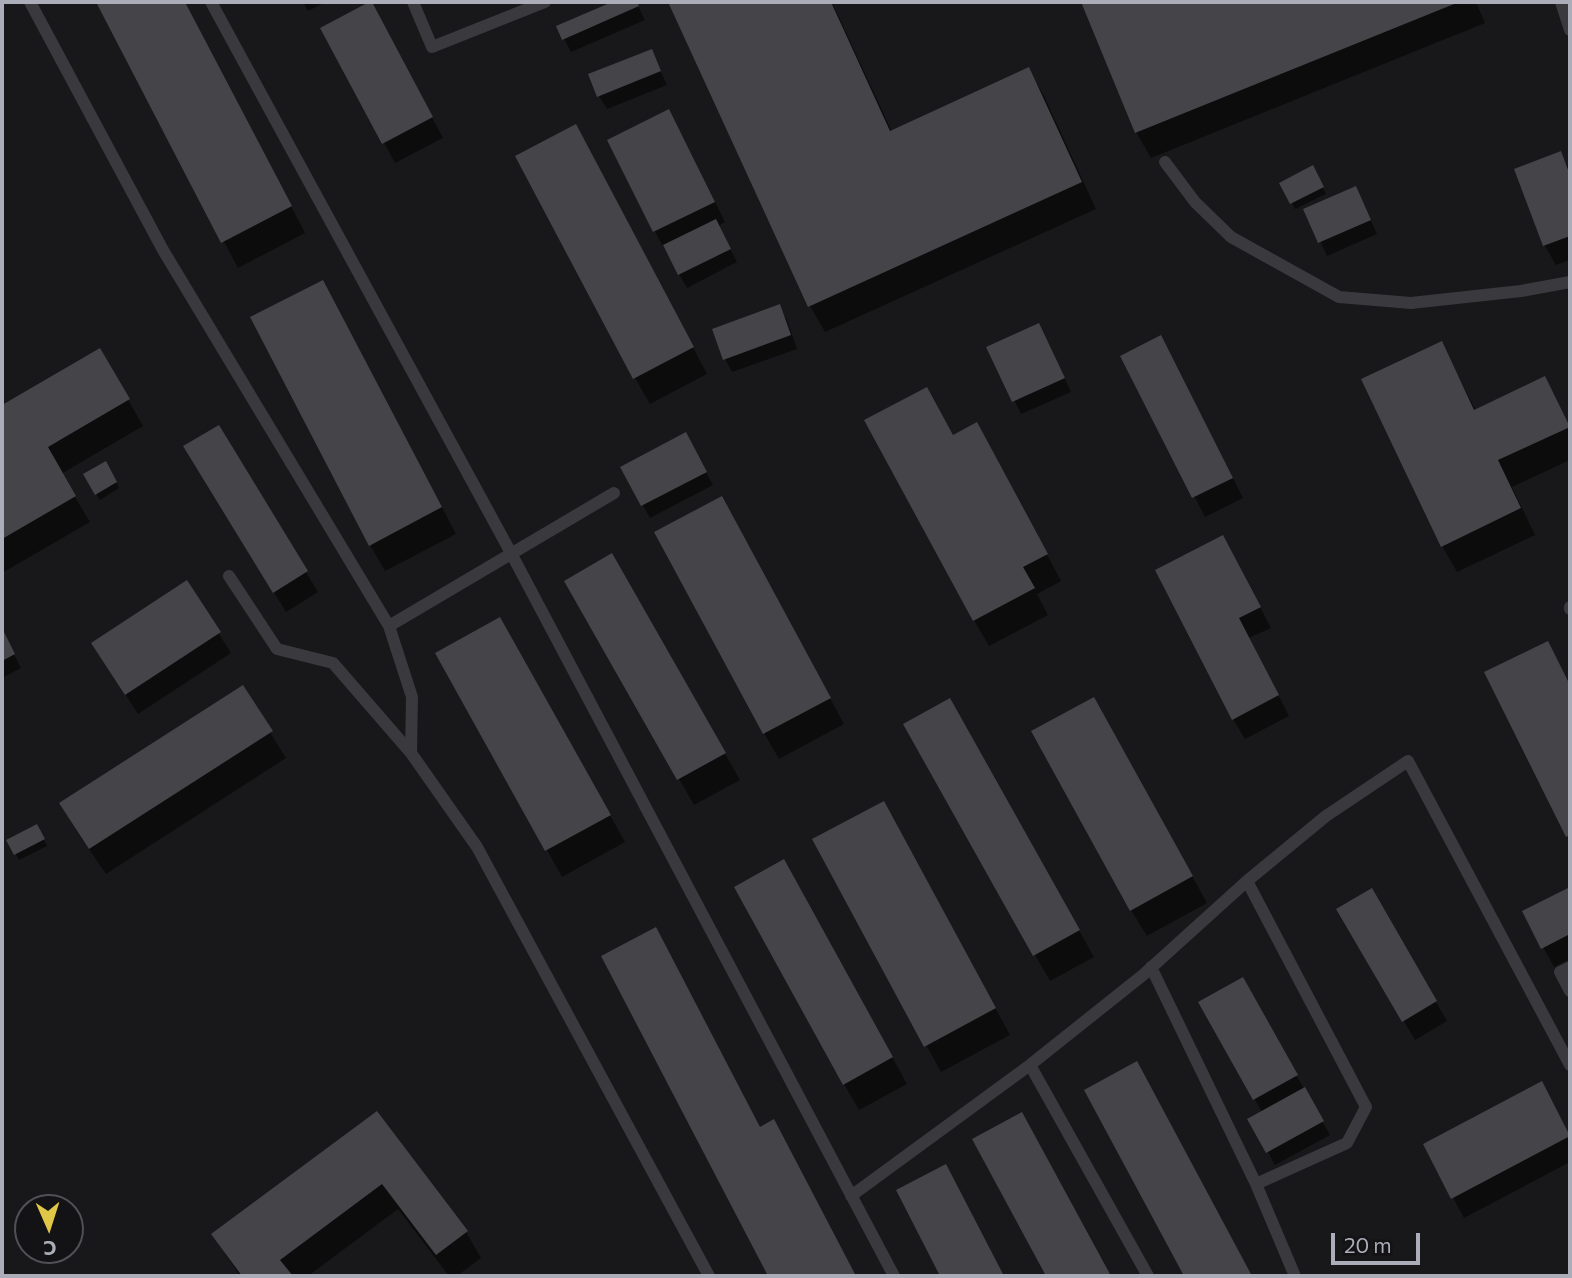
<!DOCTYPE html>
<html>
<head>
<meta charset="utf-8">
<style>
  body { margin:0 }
  #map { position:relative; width:1572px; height:1278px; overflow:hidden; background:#181719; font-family:Commissioner,sans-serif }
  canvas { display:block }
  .frame { position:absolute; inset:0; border:4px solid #abadb8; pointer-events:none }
  .north { position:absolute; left:14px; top:1194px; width:70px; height:70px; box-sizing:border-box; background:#131214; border:2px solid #505056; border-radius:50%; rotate:177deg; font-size:19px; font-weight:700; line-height:28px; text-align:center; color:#abadb8 }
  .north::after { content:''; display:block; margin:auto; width:24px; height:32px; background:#e0c748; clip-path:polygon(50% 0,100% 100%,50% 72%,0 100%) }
  .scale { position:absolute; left:1331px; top:1233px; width:89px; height:32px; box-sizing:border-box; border:4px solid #abadb8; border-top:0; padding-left:9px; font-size:21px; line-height:24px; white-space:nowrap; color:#abadb8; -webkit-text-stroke:5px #131214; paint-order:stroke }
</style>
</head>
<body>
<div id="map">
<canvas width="1572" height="1278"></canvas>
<div class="frame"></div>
<div class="north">С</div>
<div class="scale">20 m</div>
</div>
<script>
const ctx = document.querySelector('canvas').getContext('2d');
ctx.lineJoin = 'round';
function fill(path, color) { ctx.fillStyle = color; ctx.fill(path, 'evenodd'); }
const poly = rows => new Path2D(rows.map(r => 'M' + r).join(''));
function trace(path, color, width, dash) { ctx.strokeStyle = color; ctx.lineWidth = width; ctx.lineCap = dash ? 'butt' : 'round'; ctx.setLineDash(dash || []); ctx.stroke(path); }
fill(poly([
  [98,2,185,2,305,233,238,268],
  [303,2,326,2,308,11],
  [616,2,636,2,645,20,571,52,558,27],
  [670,2,832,2,892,132,1029,70,1044,96,1096,209,825,332,810,306],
  [1083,2,1476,2,1485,23,1151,158,1136,132],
  [382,23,443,138,395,163,323,29],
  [651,51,667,85,607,109,599,96],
  [680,131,725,222,718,226,737,262,687,288,655,232,610,141],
  [590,152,707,374,650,404,635,378],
  [1560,153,1570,170,1570,260,1556,265,1545,246,1516,170],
  [1312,168,1326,194,1295,209,1282,183],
  [1356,188,1377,234,1327,256,1306,210],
  [779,307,787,320,797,349,732,372,725,359],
  [337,308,456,534,385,571,370,545],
  [1046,338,1071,392,1021,414,989,348],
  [1441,343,1476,411,1545,379,1570,426,1570,460,1512,487,1535,535,1457,572,1442,546],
  [100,350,143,426,61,474,90,522,2,573,2,407],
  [1122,357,1172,357,1243,498,1205,517],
  [218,427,318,592,286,612,197,467],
  [953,437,991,450,1061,581,1037,594,1048,615,989,646,974,620],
  [693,448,713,485,650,518,622,468],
  [105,464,119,488,100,500,85,475],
  [736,524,844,724,779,759,764,733],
  [612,556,740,780,694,805,566,581],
  [1234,557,1271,628,1249,638,1289,716,1245,739,1233,719],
  [186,582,231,653,138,714,105,663],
  [2,631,21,668,2,678],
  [1548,643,1570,684,1570,840,1487,673],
  [515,645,625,842,562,877,437,654],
  [242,687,286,758,106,874,76,830],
  [1109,725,1207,903,1147,936,1131,910],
  [964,726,1094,957,1050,981,1035,955],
  [37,827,47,846,19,860,9,841],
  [898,829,1010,1035,941,1072,814,840],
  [799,888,907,1084,859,1110,844,1084],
  [1570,889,1570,959,1554,967,1524,912],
  [1371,890,1447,1021,1415,1040,1338,909],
  [1242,979,1330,1135,1275,1165,1250,1119,1262,1112,1200,1003],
  [1553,1103,1570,1136,1570,1162,1464,1218,1425,1145],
  [377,1113,466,1232,481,1258,457,1276,449,1276,398,1209,308,1276,240,1276,213,1235]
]), '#0007');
fill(poly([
  [96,2,185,2,292,206,221,243],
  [369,2,372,2,433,117,382,144,320,28],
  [612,2,637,2,639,6,562,40,556,26],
  [668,2,831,2,890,131,1029,67,1082,182,808,307],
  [1081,2,1459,2,1135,133],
  [652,49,661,71,597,97,588,74],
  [669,109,715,202,653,232,607,140],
  [576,124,694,347,633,379,515,156],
  [1561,151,1570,175,1570,236,1543,246,1514,169],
  [1313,165,1324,187,1290,204,1279,183],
  [1356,186,1371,220,1318,243,1303,209],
  [716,219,731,249,678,275,663,245],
  [323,280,442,507,369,546,250,317],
  [780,304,791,335,723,360,712,329],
  [1039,323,1065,378,1012,402,986,347],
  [1161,335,1233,478,1192,498,1120,356],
  [1442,341,1474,410,1545,376,1570,427,1498,460,1521,508,1441,547,1361,379],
  [100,348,130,399,48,447,76,496,2,539,2,405],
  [927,387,953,435,977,422,1048,554,1023,567,1035,588,973,621,864,420],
  [219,425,308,571,273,593,183,446],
  [686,432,707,472,641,506,620,467],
  [106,461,117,482,95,495,83,474],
  [722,496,831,698,763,734,654,532],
  [1223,535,1261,607,1239,618,1279,695,1232,720,1155,570],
  [612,553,726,753,677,780,564,581],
  [187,580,221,632,125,695,91,643],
  [500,617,611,815,545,851,435,653],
  [2,628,15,654,2,661],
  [1548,641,1570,685,1570,835,1566,837,1484,672],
  [243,685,273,731,89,849,59,803],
  [1094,697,1193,876,1130,911,1031,731],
  [950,698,1080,930,1033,956,903,724],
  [884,801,996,1008,924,1047,812,839],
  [37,824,45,839,14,855,6,840],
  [784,859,893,1057,843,1085,734,887],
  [1570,887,1570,934,1541,949,1522,911],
  [1372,888,1437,1001,1402,1022,1336,909],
  [656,927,760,1127,774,1119,856,1276,768,1276,601,956],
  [1243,977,1298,1075,1253,1100,1198,1002],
  [1137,1061,1252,1276,1184,1276,1084,1090],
  [1542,1081,1570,1136,1451,1199,1423,1144],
  [1305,1087,1324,1121,1266,1153,1247,1119],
  [377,1111,468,1231,436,1255,382,1184,280,1260,293,1276,242,1276,211,1234],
  [1022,1112,1111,1276,1046,1276,972,1139],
  [946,1164,1004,1276,940,1276,896,1190]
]), '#454449');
trace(poly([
  [30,2,163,250,389,626],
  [211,2,511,553,894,1276],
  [413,2,432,47,545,2],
  [1561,2,1570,30],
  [1165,162,1195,202,1231,237,1339,297,1411,303,1521,291,1570,282],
  [229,576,277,649,333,663,411,753,477,847,709,1276],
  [1570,607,1570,609],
  [411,753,412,697,389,626,614,493],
  [1247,881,1366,1107,1347,1143,1256,1184],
  [1151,967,1256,1184,1295,1276],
  [1570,967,1560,972,1570,991],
  [1030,1065,1148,1276],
  [851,1196,1030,1065,1143,975,1247,881,1326,816,1408,761,1570,1065]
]), '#39393e', 12);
</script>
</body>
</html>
